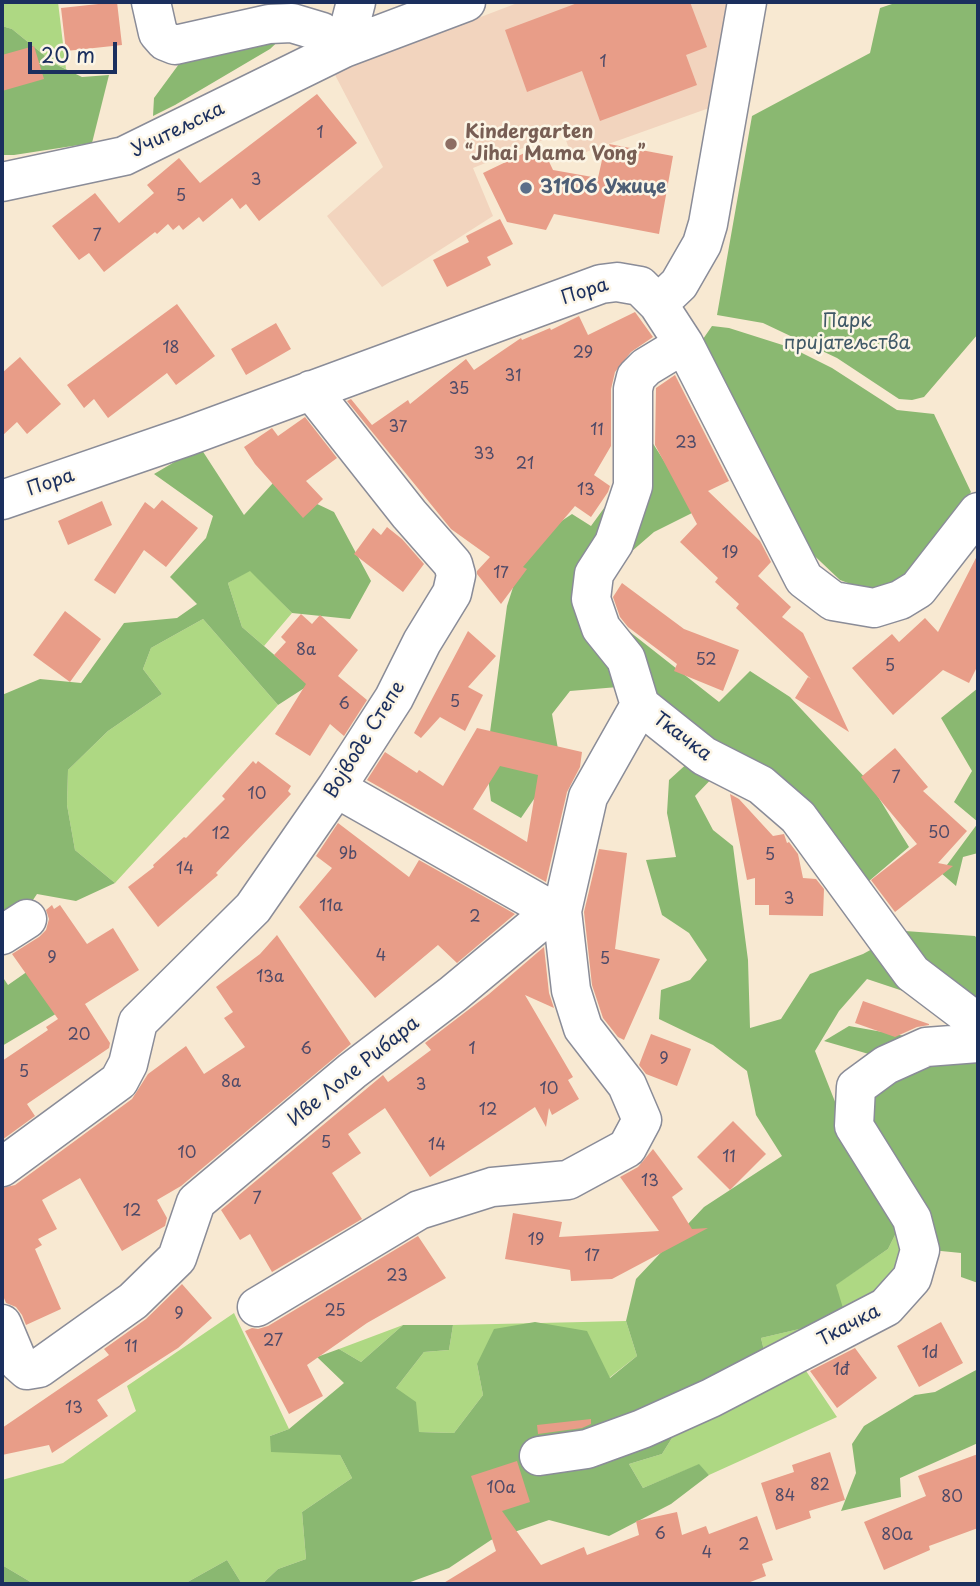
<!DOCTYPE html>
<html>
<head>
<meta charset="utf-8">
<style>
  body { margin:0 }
  #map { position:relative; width:980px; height:1586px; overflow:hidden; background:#f8e9d2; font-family:"Playpen Sans",sans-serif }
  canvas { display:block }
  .frame { position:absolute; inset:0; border:4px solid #1b2f5e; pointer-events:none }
  .scale { position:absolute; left:28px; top:42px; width:89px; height:32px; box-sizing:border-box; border:4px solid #1b2f5e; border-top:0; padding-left:9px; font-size:21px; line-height:24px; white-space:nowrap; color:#1b2f5e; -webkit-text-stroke:5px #fcf5e5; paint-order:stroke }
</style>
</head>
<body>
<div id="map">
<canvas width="980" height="1586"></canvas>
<div class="frame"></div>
<div class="scale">20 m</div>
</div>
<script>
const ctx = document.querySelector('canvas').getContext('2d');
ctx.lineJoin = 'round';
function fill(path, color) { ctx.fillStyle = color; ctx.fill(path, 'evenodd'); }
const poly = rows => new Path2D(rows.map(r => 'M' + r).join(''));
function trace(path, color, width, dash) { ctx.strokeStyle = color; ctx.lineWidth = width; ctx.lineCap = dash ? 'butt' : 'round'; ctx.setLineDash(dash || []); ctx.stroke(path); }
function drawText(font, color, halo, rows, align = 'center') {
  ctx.font = font + ' "Playpen Sans",sans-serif'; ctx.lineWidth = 5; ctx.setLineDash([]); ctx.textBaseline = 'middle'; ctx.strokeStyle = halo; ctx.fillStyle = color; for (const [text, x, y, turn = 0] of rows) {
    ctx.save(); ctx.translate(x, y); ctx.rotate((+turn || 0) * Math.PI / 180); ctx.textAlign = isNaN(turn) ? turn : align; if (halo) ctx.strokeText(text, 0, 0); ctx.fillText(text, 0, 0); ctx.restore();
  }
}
fill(poly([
  [520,2,730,2,712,107,572,157,563,132,473,168,493,216,382,287,327,216,383,167,334,73]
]), '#f2d4be');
fill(poly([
  [2,2,58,2,66,69,55,64,12,29,2,26],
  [250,570,292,613,264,646,242,627,228,583],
  [203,619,278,705,115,883,75,850,67,805,68,770,108,731,162,694,143,669,151,648],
  [903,1219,912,1259,897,1288,846,1318,798,1359,837,1417,709,1475,698,1465,643,1488,629,1464,662,1454,682,1422,744,1372,766,1359,761,1338,845,1318,835,1285,888,1249],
  [234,1313,289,1429,270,1436,340,1455,352,1478,302,1512,306,1559,278,1569,262,1584,242,1584,227,1560,184,1584,34,1584,2,1565,2,1480,63,1463,136,1411,127,1386],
  [626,1321,637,1356,609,1378,477,1364,483,1395,454,1433,419,1432,396,1388,424,1352,449,1350,453,1325],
  [403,1325,361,1362,339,1349]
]), '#aed883');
fill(poly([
  [898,2,978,2,978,334,924,397,912,400,899,399,837,358,763,323,717,315,752,116,870,53,880,8],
  [2,26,12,29,55,64,82,77,109,75,92,143,14,155,2,155],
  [285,35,270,49,175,105,153,116,154,98,179,64,211,43],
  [712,326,729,328,792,348,832,368,897,410,934,414,971,492,914,570,889,586,861,588,840,580,803,545,703,339],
  [652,442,696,511,654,532,601,578,618,687,570,691,552,714,560,761,521,818,491,801,486,762,507,606,527,544,572,514,591,526],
  [200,447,244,515,273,483,334,512,371,581,350,619,292,613,250,571,228,583,242,627,309,685,278,705,203,619,151,648,143,669,162,694,108,731,68,770,67,805,75,850,115,883,76,901,37,894,6,940,2,949,2,695,40,679,81,683,124,623,177,618,197,604,170,577,206,538,213,516,154,474],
  [630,632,719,702,750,671,790,697,869,782,909,847,862,887,719,771,695,796,713,830,733,846,748,960,750,1028,781,1019,810,974,863,954,905,931,975,936,978,940,978,1016,867,979,839,1011,815,1051,843,1122,903,1219,888,1249,836,1285,846,1318,761,1338,766,1359,682,1422,662,1454,629,1464,643,1488,699,1464,709,1475,671,1504,609,1536,549,1520,491,1540,449,1568,405,1584,262,1584,278,1569,306,1559,302,1512,352,1478,340,1455,271,1452,270,1436,289,1429,344,1383,317,1357,339,1349,361,1362,403,1325,453,1325,449,1350,424,1352,396,1388,416,1402,419,1432,454,1433,483,1395,477,1364,494,1329,535,1322,587,1331,610,1378,637,1356,626,1321,636,1279,704,1207,782,1156,756,1115,747,1071,713,1045,659,1019,661,990,690,980,707,960,689,933,662,915,646,860,676,857,667,813,669,780,691,760,647,696],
  [978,688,978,822,954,802,972,771,941,718],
  [978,823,978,853,963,857,956,886,941,873],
  [28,971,59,1012,2,1046,2,976,8,985],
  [849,1026,978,1049,978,1283,961,1277,961,1253,931,1250,844,1093,879,1057,824,1041],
  [978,1369,978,1443,900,1478,901,1497,841,1511,856,1473,852,1444,864,1426,915,1395,935,1392],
  [227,1560,242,1584,184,1584],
  [2,1565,34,1584,2,1584]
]), '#8ab871');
fill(poly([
  [117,2,122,45,66,51,61,8],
  [580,2,690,2,707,47,686,55,697,85,600,121,582,71,527,92,505,30],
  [34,46,44,79,2,91,2,55],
  [317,94,357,143,259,221,246,204,240,209,232,198,203,222,199,217,183,230,179,225,173,230,168,224,157,234,155,232,104,272,89,253,79,260,52,226,95,193,119,223,154,193,147,185,179,158,200,183],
  [609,144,673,156,659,234,554,214,546,230,507,222,483,173,541,145,553,170,598,178,602,160,613,154],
  [500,219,513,244,487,257,491,265,447,287,433,260,469,242,466,236],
  [177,304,215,356,176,385,167,373,108,418,94,399,84,408,67,385],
  [635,312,653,337,631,352,615,372,611,389,611,446,594,475,610,486,608,492,591,517,575,506,523,567,527,569,501,604,477,574,477,571,490,557,451,529,347,401,351,399,372,425,408,400,410,404,466,359,474,370,521,338,522,340,550,328,551,330,579,316,588,335],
  [276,323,291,349,246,375,231,349],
  [20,357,61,404,27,434,17,422,2,436,2,373],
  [675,375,729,481,708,491,760,541,771,562,758,576,791,607,782,617,803,633,849,732,795,698,808,677,811,679,736,608,739,604,715,582,718,578,680,542,697,524,655,445,656,388],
  [305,417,337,458,306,481,323,499,303,518,255,464,244,447,272,428,278,436],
  [162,500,198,528,166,567,144,550,115,594,94,580,145,502,154,509],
  [102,501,112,525,68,545,58,521],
  [387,527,402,539,424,564,403,592,354,554,373,528,381,535],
  [978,554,978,665,969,683,943,670,893,715,852,668,892,634,899,642,925,618,938,632],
  [622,583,684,629,739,650,723,691,674,671,677,664,628,627,620,617,613,597],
  [65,611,101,639,70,682,33,655],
  [301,614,312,624,320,615,358,650,338,676,367,700,344,736,330,724,310,756,275,734,306,684,274,655,286,642,281,637],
  [468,631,496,656,468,687,483,695,465,731,440,717,421,738,414,733],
  [477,728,582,752,580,767,567,792,546,882,367,780,385,752,417,773,419,770,443,786],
  [500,766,538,775,527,842,473,809],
  [895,748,928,787,923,791,967,831,938,863,953,866,895,912,871,880,917,844,861,777],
  [253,761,256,764,258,761,291,786,288,791,291,794,216,873,218,875,158,927,128,887,154,867,153,865,184,837,186,838,225,799,222,796],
  [730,794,739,799,773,836,784,834,787,843,789,842,798,854,803,878,816,879,824,889,823,916,769,915,769,905,755,905,755,878,747,880],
  [338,823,409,877,419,860,515,914,457,963,438,945,375,998,299,907,332,868,316,856],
  [599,849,627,853,615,949,660,959,624,1040,618,1037,603,1018,592,985,584,912],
  [52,905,54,909,60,905,87,944,113,928,139,970,85,1004,110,1043,109,1048,27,1104,35,1116,2,1140,2,1061,48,1030,46,1027,58,1019,12,954,39,937,46,930,49,919,46,910],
  [277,935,351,1044,181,1186,157,1200,167,1218,165,1226,122,1251,80,1178,42,1200,57,1229,38,1239,42,1245,35,1249,61,1309,26,1325,22,1315,16,1307,6,1303,2,1293,2,1188,15,1185,132,1099,148,1074,186,1046,204,1074,245,1047,224,1018,233,1012,216,987,260,954],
  [544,947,549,993,554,1008,525,995,573,1077,568,1080,579,1099,552,1115,549,1108,546,1127,535,1107,430,1177,385,1108,348,1134,361,1153,332,1173,362,1219,272,1272,250,1234,240,1240,221,1210,383,1075,388,1082,431,1050,425,1043,489,994],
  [863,1001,929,1024,929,1025,917,1027,895,1037,855,1023],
  [651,1034,691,1049,677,1086,646,1074,639,1065],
  [733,1121,766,1154,730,1190,697,1157],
  [653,1149,683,1189,672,1197,692,1229,708,1228,612,1279,571,1281,570,1270,505,1259,513,1213,562,1222,559,1237,659,1231,620,1177,638,1167],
  [418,1236,446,1278,367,1323,307,1365,323,1396,289,1414,245,1331,252,1328,258,1329,268,1326],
  [182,1284,212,1318,178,1348,97,1400,108,1416,52,1453,49,1445,2,1455,2,1428,109,1355,104,1349,146,1319],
  [941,1322,963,1363,919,1387,897,1346],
  [855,1348,877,1378,837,1408,810,1371],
  [591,1419,591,1424,582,1428,538,1434,537,1425],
  [830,1452,845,1500,809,1511,811,1518,776,1530,761,1483,794,1472,792,1465],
  [978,1454,978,1528,929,1546,930,1550,884,1570,864,1522,926,1496,918,1476],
  [517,1461,530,1502,502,1511,541,1565,584,1547,587,1555,639,1535,636,1521,677,1512,682,1535,706,1526,709,1534,757,1516,773,1560,762,1564,766,1576,745,1584,442,1584,496,1551,471,1476]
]), '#e89d88');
const minor = poly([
  [151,2,158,33,165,41,175,45,269,24,292,23,322,32,344,48,356,2],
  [2,182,124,156,344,48,466,2],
  [658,304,679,284,702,244,708,224,747,2],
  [684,344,646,367,636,377,633,389,633,486,614,543,594,574,591,599,601,628,626,659,640,705,704,756,761,785,798,817,912,973,978,1023],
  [2,500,188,436,601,284,617,282,640,286,658,304,684,344,804,579,833,601,874,608,900,600,918,589,978,512],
  [2,935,27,919],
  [2,1167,119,1081,128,1064,138,1022,253,908,336,788,394,698,422,642,452,593,456,575,453,564,409,514,311,390],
  [257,1307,419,1210,492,1187,568,1180,627,1148,642,1120,627,1085,583,1028,571,990,562,911,588,797,640,705],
  [2,1324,18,1362,27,1370,39,1368,133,1301,177,1258,196,1202,352,1071,453,994,553,911,336,788],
  [539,1456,587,1449,642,1429,711,1398,886,1307,912,1278,920,1250,912,1219,854,1126,856,1087,886,1065,926,1047,978,1043]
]);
trace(minor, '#8a8c98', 41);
trace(minor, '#fff', 38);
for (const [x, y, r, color] of [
  [451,144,7,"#8d6e63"],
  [526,188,7,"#5c6f8a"]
]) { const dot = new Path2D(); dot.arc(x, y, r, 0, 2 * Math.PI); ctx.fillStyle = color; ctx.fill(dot); trace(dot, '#fcf5e5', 2.5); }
drawText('16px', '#4e4a68', null, [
  ["1",603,63],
  ["1",320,134],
  ["3",256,181],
  ["5",181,197],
  ["7",97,237],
  ["18",171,349],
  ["29",583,354],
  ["31",513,377],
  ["35",459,390],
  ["37",398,428],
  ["11",597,431],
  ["23",686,444],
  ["33",484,455],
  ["21",525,465],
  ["13",586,491],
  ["19",730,554],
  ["17",501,574],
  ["8a",306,651],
  ["52",706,661],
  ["5",890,667],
  ["5",455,703],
  ["6",344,705],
  ["7",896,779],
  ["10",257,795],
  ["50",939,834],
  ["12",221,835],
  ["9b",348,855],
  ["5",770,856],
  ["14",185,870],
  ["3",789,900],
  ["11a",331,907],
  ["2",475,918],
  ["4",381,957],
  ["9",52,959],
  ["5",605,960],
  ["13a",270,978],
  ["20",79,1036],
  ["6",306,1050],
  ["1",472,1050],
  ["9",664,1060],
  ["5",24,1073],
  ["8a",231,1083],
  ["3",421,1086],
  ["10",549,1090],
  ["12",488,1111],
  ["5",326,1144],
  ["14",437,1146],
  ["10",187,1154],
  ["11",729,1158],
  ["13",650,1182],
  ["7",257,1200],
  ["12",132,1212],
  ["19",536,1241],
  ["17",592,1257],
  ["23",397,1277],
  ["25",335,1312],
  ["9",179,1315],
  ["27",273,1342],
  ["11",131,1348],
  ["1d",930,1354],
  ["1đ",841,1371],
  ["13",74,1409],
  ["82",820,1486],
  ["10a",501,1489],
  ["84",785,1497],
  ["80",952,1498],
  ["6",660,1535],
  ["80a",897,1536],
  ["2",744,1546],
  ["4",707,1554]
]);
drawText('19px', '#1b2f5e', '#fcf5e5', [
  ["Учитељска",178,130,-26],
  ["Пора",585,292,-18],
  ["Пора",51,483,-19],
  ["Ткачка",682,737,37],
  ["Војводе Степе",365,740,-58],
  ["Иве Лоле Рибара",354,1072,-39],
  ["Ткачка",849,1326,-28]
]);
drawText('bold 19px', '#785e54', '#fcf5e5', [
  ["Kindergarten",465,133],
  ["“Jihai Mama Vong”",465,155]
], 'left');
drawText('bold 19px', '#4e5e75', '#fcf5e5', [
  ["31106 Ужице",540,188]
], 'left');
drawText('19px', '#405967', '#fcf5e5', [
  ["Парк",847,322],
  ["пријатељства",847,344]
]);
</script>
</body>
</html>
